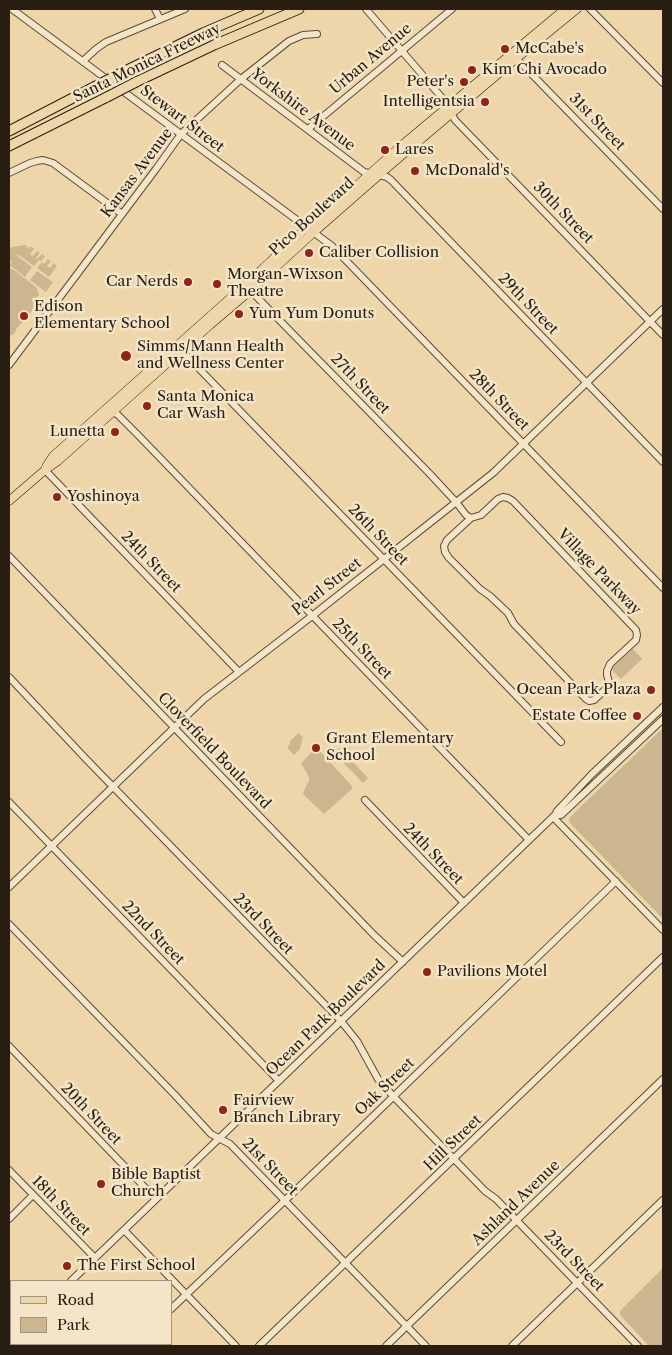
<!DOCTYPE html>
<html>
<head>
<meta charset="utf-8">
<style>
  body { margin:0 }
  #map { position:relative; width:672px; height:1355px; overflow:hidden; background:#eed5aa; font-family:"Libre Caslon Text",serif }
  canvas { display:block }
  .frame { position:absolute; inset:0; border:10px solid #281e11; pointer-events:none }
  .legend { position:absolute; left:10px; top:1280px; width:162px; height:65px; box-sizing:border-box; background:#f4e4c8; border:1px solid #a2957f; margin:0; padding:6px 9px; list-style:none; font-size:15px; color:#281e11 }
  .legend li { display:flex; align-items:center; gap:10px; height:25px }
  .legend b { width:25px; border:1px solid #a2957f }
</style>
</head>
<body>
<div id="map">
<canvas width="672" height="1355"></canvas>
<div class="frame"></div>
<ul class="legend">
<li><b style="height:6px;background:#eed5aa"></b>Road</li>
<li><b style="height:14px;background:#ccb690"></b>Park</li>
</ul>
</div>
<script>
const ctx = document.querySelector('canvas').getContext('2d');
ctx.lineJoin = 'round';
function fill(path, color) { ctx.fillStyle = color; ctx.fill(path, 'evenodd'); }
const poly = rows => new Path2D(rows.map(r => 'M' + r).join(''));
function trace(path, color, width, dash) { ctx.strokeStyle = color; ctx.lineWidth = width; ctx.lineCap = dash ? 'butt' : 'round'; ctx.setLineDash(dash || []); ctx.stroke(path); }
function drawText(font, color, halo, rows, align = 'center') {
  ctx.font = font + ' "Libre Caslon Text",serif'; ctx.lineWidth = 5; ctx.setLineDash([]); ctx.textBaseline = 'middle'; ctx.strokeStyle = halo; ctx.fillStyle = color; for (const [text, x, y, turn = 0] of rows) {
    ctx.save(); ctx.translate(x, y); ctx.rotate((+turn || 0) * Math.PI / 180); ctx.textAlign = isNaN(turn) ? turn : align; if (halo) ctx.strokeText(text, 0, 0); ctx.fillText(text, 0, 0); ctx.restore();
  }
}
fill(poly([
  [25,245,29,248,27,251,31,246,34,249,30,254,33,256,37,251,40,253,36,258,37,259,42,254,45,256,41,261,39,260,34,266,17,254,16,255,32,267,25,277,9,265,12,261,9,259,9,249,12,247],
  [48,259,51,261,47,266,50,268,54,263,57,266,49,277,37,268,42,262,44,264],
  [9,268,14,270,36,287,39,294,31,312,17,328,14,334,9,336],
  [37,271,53,282,46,292,30,280],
  [633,649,642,659,621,679,611,669],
  [663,728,663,919,570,823,569,820,570,817],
  [298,733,303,737,300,749,294,755,287,747,290,744,290,741],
  [339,748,344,753,349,748,354,754,350,759,368,778,363,783,334,753],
  [315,749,318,749,352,786,352,789,324,814,304,795,303,792,309,781,309,777,301,763],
  [663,1268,663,1346,649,1346,620,1315,620,1311]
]), '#ccb690');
const minor = poly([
  [12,9,332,246,663,588],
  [155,9,160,19],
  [366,9,443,99,455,120,663,335],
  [590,9,663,83],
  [514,56,663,209],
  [83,61,96,49,106,42,185,9],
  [222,65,364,172,387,177,391,180,663,462],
  [308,129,452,9],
  [9,173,30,163,37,161,43,160,53,163,122,214],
  [247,287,429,473,456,502,466,515,471,518],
  [179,348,561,742],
  [9,365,156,169,181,134,241,79,289,41,303,35,317,34],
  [113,412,118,415,138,435,529,840],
  [45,470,239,672],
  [503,497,508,498,513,501,636,630,637,635,636,640,610,664,607,671,607,675,609,682,609,686,594,700,589,701,586,699,514,624,508,613,490,596,480,589,449,558,445,552,444,546,447,540,471,518,481,515,498,499,503,497],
  [9,556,374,935,403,962],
  [9,677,86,759,341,1021,357,1041,378,1079,393,1096,485,1191,496,1199,638,1346],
  [365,800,464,903],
  [9,802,279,1081],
  [555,815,561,815,663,719],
  [553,817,663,930],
  [9,887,204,699,312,616,493,473,663,309],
  [9,924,174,1094,211,1134,230,1144,426,1346],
  [9,1046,156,1199],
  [9,1170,95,1258],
  [9,1219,33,1195],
  [124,1230,236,1346],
  [71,1281,555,815,557,811,592,774,663,707],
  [171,1309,362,1127,616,881],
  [9,1341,11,1339],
  [21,1344,24,1346],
  [132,1346,135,1344],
  [259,1346,663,957],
  [386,1346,663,1079],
  [512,1346,663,1200]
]);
const major = poly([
  [46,467,53,456,245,285,302,232,327,212,402,145,565,9],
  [9,501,45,470,58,461,210,325,251,290,313,233,394,162,517,58,577,9]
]);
const highway = poly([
  [123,72,203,33,259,9],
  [136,82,214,45,299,9],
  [9,131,94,87],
  [9,146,107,97]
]);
trace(minor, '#5a4c37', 8);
trace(major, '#281e11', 9);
trace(highway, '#281e11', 11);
trace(minor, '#f4e4c8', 6);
trace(major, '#eed5aa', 8);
trace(highway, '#eed5aa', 9);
const highwayBridge = poly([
  [94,87,123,72],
  [107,97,136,82]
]);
trace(highwayBridge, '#281e11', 11, []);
trace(highwayBridge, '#eed5aa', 9);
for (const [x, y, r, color] of [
  [505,49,5,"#8f2418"],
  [472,70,5,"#8f2418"],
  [464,82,5,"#8f2418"],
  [485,102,5,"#8f2418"],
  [385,150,5,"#8f2418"],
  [415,171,5,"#8f2418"],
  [309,253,5,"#8f2418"],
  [188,282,5,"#8f2418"],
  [217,284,5,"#8f2418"],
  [239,314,5,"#8f2418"],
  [24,316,5,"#8f2418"],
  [126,356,6,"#8f2418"],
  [147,406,5,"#8f2418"],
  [115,432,5,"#8f2418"],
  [57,497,5,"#8f2418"],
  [651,690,5,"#8f2418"],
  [637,716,5,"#8f2418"],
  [316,748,5,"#8f2418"],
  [427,972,5,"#8f2418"],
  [223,1110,5,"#8f2418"],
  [101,1184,5,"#8f2418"],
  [67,1266,5,"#8f2418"]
]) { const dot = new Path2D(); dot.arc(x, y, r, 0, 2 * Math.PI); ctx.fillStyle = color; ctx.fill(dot); trace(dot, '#f4e4c8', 2); }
drawText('15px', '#281e11', '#f4e4c8', [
  ["McCabe's",515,49],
  ["Kim Chi Avocado",482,70],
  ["Peter's",454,82,"right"],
  ["Intelligentsia",475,102,"right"],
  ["Lares",395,150],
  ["McDonald's",425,171],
  ["Caliber Collision",319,253],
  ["Morgan-Wixson",227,275],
  ["Theatre",227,292],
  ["Car Nerds",178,282,"right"],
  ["Edison",34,307],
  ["Elementary School",34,324],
  ["Yum Yum Donuts",249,314],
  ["Simms/Mann Health",137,347],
  ["and Wellness Center",137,364],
  ["Santa Monica",157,397],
  ["Car Wash",157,414],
  ["Lunetta",105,432,"right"],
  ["Yoshinoya",67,497],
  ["Ocean Park Plaza",641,690,"right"],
  ["Estate Coffee",627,716,"right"],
  ["Grant Elementary",326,739],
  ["School",326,756],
  ["Pavilions Motel",437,972],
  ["Fairview",233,1101],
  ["Branch Library",233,1118],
  ["Bible Baptist",111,1175],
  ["Church",111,1192],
  ["The First School",77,1266]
], 'left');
drawText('15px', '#281e11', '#f4e4c8', [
  ["Urban Avenue",371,59,-40],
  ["Santa Monica Freeway",147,63,-26],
  ["Yorkshire Avenue",303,110,37],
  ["Stewart Street",182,119,37],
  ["31st Street",597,122,46],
  ["Kansas Avenue",137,173,-53],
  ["30th Street",563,213,46],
  ["Pico Boulevard",312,217,-42],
  ["29th Street",528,304,46],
  ["27th Street",360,384,46],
  ["28th Street",499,400,46],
  ["26th Street",378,535,46],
  ["24th Street",151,562,46],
  ["Village Parkway",599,572,46],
  ["Pearl Street",327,587,-38],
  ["25th Street",362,649,46],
  ["Cloverfield Boulevard",214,751,46],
  ["24th Street",433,854,46],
  ["23rd Street",263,924,46],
  ["22nd Street",153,933,46],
  ["Ocean Park Boulevard",326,1018,-44],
  ["Oak Street",385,1087,-44],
  ["20th Street",91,1114,46],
  ["Hill Street",453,1143,-44],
  ["21st Street",270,1167,46],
  ["Ashland Avenue",516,1203,-44],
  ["18th Street",61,1206,46],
  ["23rd Street",574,1261,46]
]);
</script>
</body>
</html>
